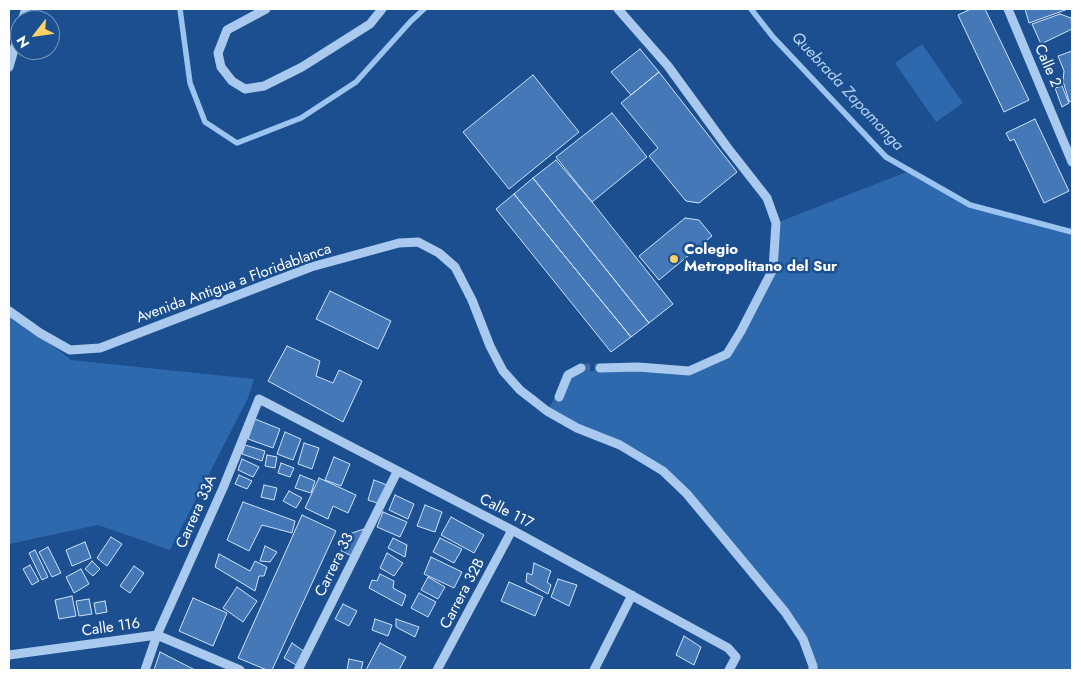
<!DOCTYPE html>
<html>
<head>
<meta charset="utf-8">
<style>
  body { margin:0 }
  #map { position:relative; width:1081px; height:679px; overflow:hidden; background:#1b4f8f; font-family:Jost,sans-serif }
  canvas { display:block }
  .frame { position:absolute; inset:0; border:10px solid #fff; pointer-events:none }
  .north { position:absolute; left:10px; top:10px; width:50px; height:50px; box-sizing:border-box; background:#1b4f8f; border:1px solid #7695bc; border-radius:50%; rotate:240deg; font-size:14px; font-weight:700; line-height:20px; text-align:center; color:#fff }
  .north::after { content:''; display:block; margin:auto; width:18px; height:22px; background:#ffd166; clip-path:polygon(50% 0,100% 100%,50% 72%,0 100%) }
</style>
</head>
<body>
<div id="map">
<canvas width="1081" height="679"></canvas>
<div class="frame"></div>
<div class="north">N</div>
</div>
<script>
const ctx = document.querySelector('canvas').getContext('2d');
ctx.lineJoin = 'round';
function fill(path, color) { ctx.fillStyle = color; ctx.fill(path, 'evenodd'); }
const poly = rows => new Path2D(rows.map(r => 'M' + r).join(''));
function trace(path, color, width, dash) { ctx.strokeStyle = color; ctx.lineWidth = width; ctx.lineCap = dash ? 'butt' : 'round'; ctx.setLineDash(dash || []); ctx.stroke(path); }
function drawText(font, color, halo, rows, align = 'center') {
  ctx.font = font + ' Jost,sans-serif'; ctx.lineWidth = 5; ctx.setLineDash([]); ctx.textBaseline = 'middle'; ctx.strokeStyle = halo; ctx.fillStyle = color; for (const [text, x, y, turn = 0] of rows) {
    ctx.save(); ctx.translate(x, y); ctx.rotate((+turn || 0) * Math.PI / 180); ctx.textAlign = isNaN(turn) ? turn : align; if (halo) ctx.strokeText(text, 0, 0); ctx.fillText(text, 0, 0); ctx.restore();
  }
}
fill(poly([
  [922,44,963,103,936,122,895,63],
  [909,171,970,205,1072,232,1072,670,813,670,803,639,663,471,547,411,568,375,600,370,689,371,727,354,773,269,776,223],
  [9,305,25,323,71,360,254,379,248,398,170,550,98,525,9,544]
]), '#2e69ad');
trace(poly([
  [180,9,190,83,205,122,237,143,301,118,356,82,411,21,424,9],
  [751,9,773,37,886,157,970,205,1072,232]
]), '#9cc4f0', 5.5);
const building = poly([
  [971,9,985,9,1029,100,1004,112,958,15,971,9],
  [1025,9,1068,9,1029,23,1025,9],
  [1060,14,1071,18,1072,29,1041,44,1032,24,1060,14],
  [640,49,659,72,631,95,611,72,640,49],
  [1072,51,1072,102,1069,101,1063,81,1064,71,1058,56,1072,51],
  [659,72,737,172,699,203,686,201,649,156,658,148,621,103,659,72],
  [533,75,579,132,509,189,463,132,533,75],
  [1062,86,1069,103,1062,107,1055,88,1062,86],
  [612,113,647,157,592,202,556,157,612,113],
  [1035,119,1069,191,1044,203,1014,139,1010,141,1006,133,1035,119],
  [556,160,592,202,673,304,649,323,533,178,556,160],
  [533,178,649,323,631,337,514,194,533,178],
  [514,194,631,337,611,352,496,209,514,194],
  [685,218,699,220,712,236,659,280,639,256,685,218],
  [330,291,391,321,378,349,316,319,330,291],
  [287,346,320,361,316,376,333,383,339,370,362,381,343,422,268,381,287,346],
  [255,419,280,429,273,448,248,439,255,419],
  [285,432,301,439,293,460,277,454,285,432],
  [304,443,319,448,312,469,298,464,304,443],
  [245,445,265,451,262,461,242,454,245,445],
  [267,455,277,457,275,468,265,466,267,455],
  [334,457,350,464,341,486,325,480,334,457],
  [242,459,259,467,253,477,238,470,242,459],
  [281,463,294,468,290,477,278,473,281,463],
  [239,475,252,481,247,489,235,484,239,475],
  [300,475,315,481,311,493,295,488,300,475],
  [319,478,356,495,348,513,333,506,328,519,305,508,319,478],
  [374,480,387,485,380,504,368,500,374,480],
  [264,485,277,488,274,500,261,497,264,485],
  [289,491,302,498,296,508,283,501,289,491],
  [395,495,414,504,408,519,389,510,395,495],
  [243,502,295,521,292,533,262,525,249,551,227,540,243,502],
  [425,505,442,512,435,532,417,526,425,505],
  [383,512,407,522,400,537,377,527,383,512],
  [302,515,336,531,272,670,267,670,238,658,302,515],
  [451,517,484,535,474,553,441,535,451,517],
  [364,529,352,556,341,551,349,534,364,529],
  [111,537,122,544,107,566,97,558,111,537],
  [393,538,407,545,405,557,388,548,393,538],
  [440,538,462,549,454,563,433,552,440,538],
  [85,542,91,558,72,566,66,550,85,542],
  [265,546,277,552,270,562,260,561,265,546],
  [48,547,61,573,52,577,39,552,48,547],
  [35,550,48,577,42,580,29,553,35,550],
  [387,553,403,563,394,576,380,568,387,553],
  [219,554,250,571,255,561,267,567,264,576,259,576,255,591,215,567,219,554],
  [431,557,462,572,454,588,424,574,431,557],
  [92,561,100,569,93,576,85,569,92,561],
  [534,563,551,571,547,582,551,585,548,594,526,582,527,573,532,575,534,563],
  [30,565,39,581,32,585,23,569,30,565],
  [134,566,144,573,130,593,120,586,134,566],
  [81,569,89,584,74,593,66,577,81,569],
  [380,574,394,581,393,588,406,595,402,606,369,588,372,580,377,581,380,574],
  [428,577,445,587,438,599,421,590,428,577],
  [558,579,577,585,569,606,551,597,558,579],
  [509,582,543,597,535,616,501,601,509,582],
  [237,587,257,601,243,622,223,608,237,587],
  [419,593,436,602,428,617,411,608,419,593],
  [72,596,76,616,59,619,55,600,72,596],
  [193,598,227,613,213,646,179,631,193,598],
  [89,599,92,614,79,616,76,601,89,599],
  [105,601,107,612,96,614,94,603,105,601],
  [343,604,357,611,349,626,335,619,343,604],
  [375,619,392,625,388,636,372,630,375,619],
  [396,619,419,627,415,637,396,627,396,619],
  [684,636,701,647,694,665,676,655,684,636],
  [292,643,305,652,298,666,284,658,292,643],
  [380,643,406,657,399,670,366,670,380,643],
  [160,652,195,670,154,670,160,652],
  [349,659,363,662,361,670,347,670,349,659]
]);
fill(building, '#4478b7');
trace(building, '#cfe3fa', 1);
trace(poly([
  [581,368,600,368]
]), '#3d69a0', 9, [9, 4.5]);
trace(poly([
  [266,9,227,30,218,53,221,67,232,81,245,89,264,86,302,67,370,24,382,9],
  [1008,9,1072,162],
  [22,20,26,9],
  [9,67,20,29],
  [9,311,40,333,70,350,100,348,311,267,399,243,418,242,439,253,455,267,472,300,490,346,503,371,520,390,547,411,577,428,620,445,663,471,687,494,785,612,803,639,813,666,813,670],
  [600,368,638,367,689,371,727,354,741,331,773,269,776,223,767,198,727,147,668,66,618,9],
  [559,397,568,375,581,368],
  [9,655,157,635,240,670],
  [145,670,157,635,223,488,259,399,512,530,728,648,736,657,729,670],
  [298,670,397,472],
  [437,670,512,530],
  [594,670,632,595]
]), '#a9c9ee', 9);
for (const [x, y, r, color] of [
  [674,259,5,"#ffd166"]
]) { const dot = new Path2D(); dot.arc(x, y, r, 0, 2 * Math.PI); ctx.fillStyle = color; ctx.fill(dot); trace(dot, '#1b4f8f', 2); }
drawText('15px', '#fff', '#1b4f8f', [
  ["Calle 2",1047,66,67],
  ["Avenida Antigua a Floridablanca",234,284,-20],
  ["Carrera 33A",197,512,-66],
  ["Calle 117",506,512,27],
  ["Carrera 33",335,565,-64],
  ["Carrera 32B",463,594,-62],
  ["Calle 116",111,628,-8]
]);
drawText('bold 15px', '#fff', '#1b4f8f', [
  ["Colegio",684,250],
  ["Metropolitano del Sur",684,267]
], 'left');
drawText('italic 16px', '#b5d3f5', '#1b4f8f', [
  ["Quebrada Zapamanga",847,92,47]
]);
</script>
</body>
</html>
